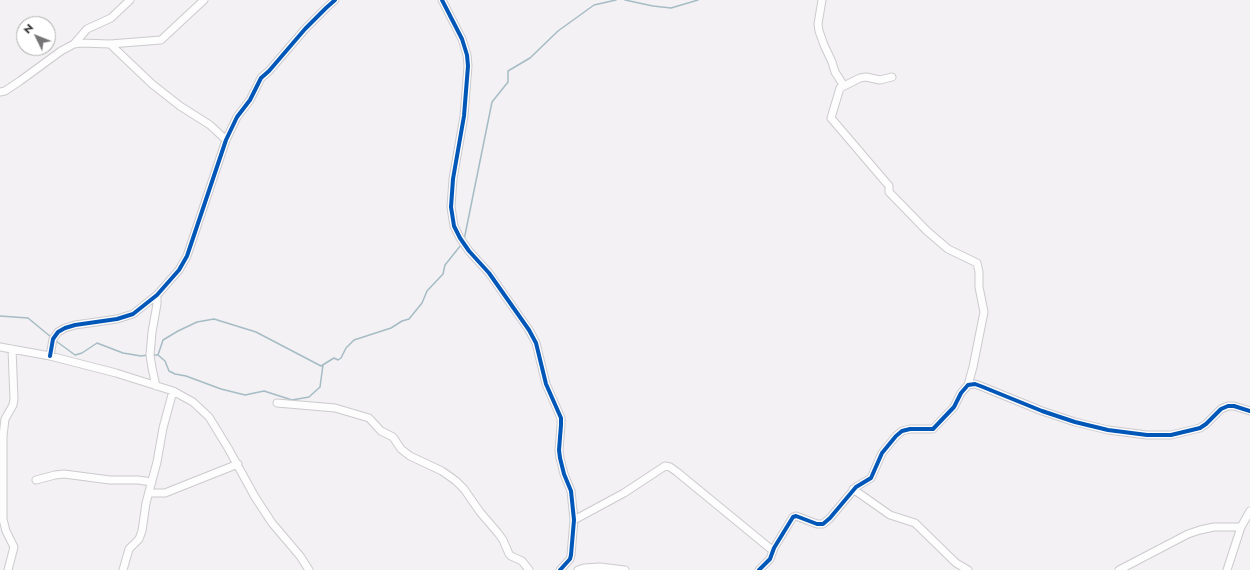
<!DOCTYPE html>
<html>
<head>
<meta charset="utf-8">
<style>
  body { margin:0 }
  #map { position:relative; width:1250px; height:570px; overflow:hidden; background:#f3f1f4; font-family:Jost,sans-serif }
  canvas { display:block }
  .north { position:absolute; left:16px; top:16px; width:40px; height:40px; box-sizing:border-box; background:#fff; border:1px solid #adadad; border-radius:50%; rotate:313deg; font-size:11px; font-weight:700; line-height:16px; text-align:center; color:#323132 }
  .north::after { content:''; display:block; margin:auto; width:14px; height:18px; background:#767476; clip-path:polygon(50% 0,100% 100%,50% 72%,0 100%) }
</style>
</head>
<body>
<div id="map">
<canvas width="1250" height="570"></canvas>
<div class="north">N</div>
</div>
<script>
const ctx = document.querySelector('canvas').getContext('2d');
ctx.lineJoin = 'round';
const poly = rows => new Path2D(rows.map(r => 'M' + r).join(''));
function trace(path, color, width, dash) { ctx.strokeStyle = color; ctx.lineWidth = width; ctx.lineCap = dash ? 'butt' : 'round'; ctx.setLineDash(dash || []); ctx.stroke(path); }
trace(poly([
  [625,0,653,6,671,8,698,0],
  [464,240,492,102,508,82,508,71,530,58,558,31,594,5,616,0],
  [0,316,28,318,51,337],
  [56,341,75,355,82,353,97,343,123,353,141,356,148,355],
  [152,355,158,355,163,340,178,331,197,322,214,319,256,332,321,366,334,358,338,360,341,358,346,348,354,340,391,328,402,321,409,319,422,303,427,291,443,274,445,265,461,245],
  [158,355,165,361,169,371,175,374,186,376,221,389,245,395,264,391,292,400,309,397,320,387,323,365]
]), '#a5bcc4', 1.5);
const minor = poly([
  [442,0,462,39,467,55,468,66,464,116,453,179,451,207,454,226,460,238,469,251,489,273,529,330,536,343,546,384,561,418,561,425,559,450,560,458,564,474,571,491,574,520,571,555,570,559,560,570],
  [822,0,818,24,819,31,824,45,832,62,835,72,844,86],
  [74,44,87,29,111,18,130,0],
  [110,44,152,84,180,106,210,125,226,140],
  [892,77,880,80,866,77,860,78,840,88,831,118,889,186,889,192,891,194,927,231,948,249,977,263,979,272,979,287,984,312,973,367,968,385],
  [0,92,5,91,20,81,61,51,74,44,81,43,110,44,161,40,204,0],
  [0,347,50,356,116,373,173,391,193,402,209,417,228,448,255,497,272,523,300,556,309,570],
  [50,356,53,339,58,332,65,328,75,325,117,319,133,314,157,295,179,270,187,256,226,140,237,117,250,100,261,78,269,71,305,29,326,8,335,0],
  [156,386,152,368,150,355,152,332,157,304,157,295],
  [277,403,335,408,369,418,381,431,393,437,401,449,410,456,442,471,456,481,464,489,480,512,498,533,503,540,509,554,511,556,522,561,529,570],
  [36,480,55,475,64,474,110,480,138,480,152,482],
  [853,489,890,515,915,523,956,563,968,570],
  [149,493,165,493,238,464],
  [574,520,624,493,665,466,670,467,677,472,772,550],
  [8,570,14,547,6,531,3,519,3,436,5,419,13,405,14,399,12,349],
  [123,570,129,549,139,539,142,531,146,503,157,462,163,428,173,391],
  [578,570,584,568,600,567,625,570],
  [759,570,770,559,774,548,793,517,796,516,817,524,823,524,830,518,856,487,871,478,882,453,896,436,902,431,910,429,933,429,954,407,961,393,968,385,975,384,983,387,1042,411,1075,422,1108,430,1147,435,1171,435,1200,428,1206,424,1221,409,1228,406,1234,406,1250,411],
  [1119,570,1188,534,1200,530,1214,527,1241,527],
  [1227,570,1241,527,1250,511]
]);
trace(minor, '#cccacd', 9);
trace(minor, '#fdfdfd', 7);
trace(poly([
  [442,0,462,39,467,55,468,66,464,116,453,179,451,207,454,226,460,238,469,251,489,273,529,330,536,343,546,384,561,418,561,425,559,450,560,458,564,474,571,491,574,520,571,555,570,559,560,570],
  [50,356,53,339,58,332,65,328,75,325,117,319,133,314,157,295,179,270,187,256,226,140,237,117,250,100,261,78,269,71,305,29,326,8,335,0],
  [759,570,770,559,774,548,793,517,796,516,817,524,823,524,830,518,856,487,871,478,882,453,896,436,902,431,910,429,933,429,954,407,961,393,968,385,975,384,983,387,1042,411,1075,422,1108,430,1147,435,1171,435,1200,428,1206,424,1221,409,1228,406,1234,406,1250,411]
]), '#0057b8', 4);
</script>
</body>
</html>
